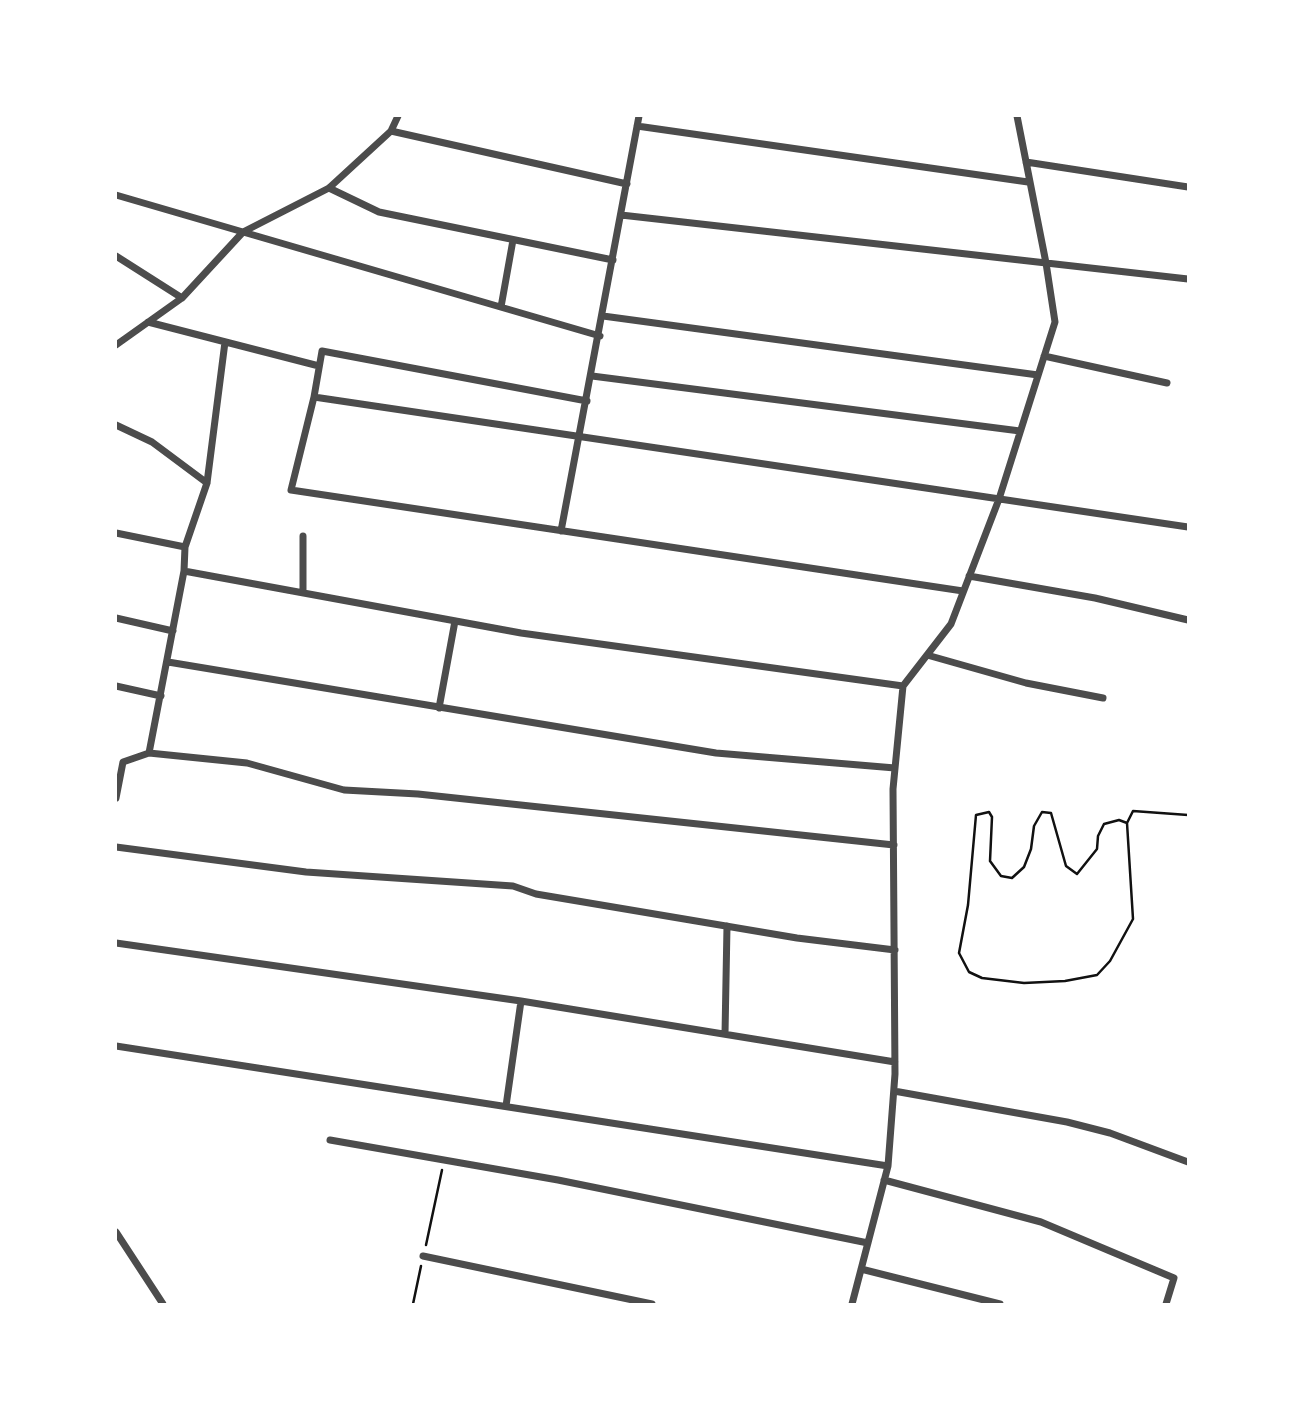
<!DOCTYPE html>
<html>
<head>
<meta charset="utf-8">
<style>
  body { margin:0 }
  #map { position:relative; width:1304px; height:1420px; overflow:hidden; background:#fff; font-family:Quicksand,sans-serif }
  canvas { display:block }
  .frame { position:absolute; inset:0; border:117px solid #fff; pointer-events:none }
</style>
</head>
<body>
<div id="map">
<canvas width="1304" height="1420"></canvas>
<div class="frame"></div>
</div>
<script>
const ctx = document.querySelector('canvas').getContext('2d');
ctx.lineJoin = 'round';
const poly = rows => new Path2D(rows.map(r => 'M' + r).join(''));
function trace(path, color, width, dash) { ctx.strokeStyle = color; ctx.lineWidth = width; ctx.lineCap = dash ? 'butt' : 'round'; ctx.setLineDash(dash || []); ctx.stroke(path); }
trace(poly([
  [1127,823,1119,820,1104,824,1098,836,1097,849,1077,874,1066,866,1051,813,1042,812,1034,826,1031,849,1024,867,1012,878,1001,876,990,861,992,817,989,812,976,815,968,905,959,953,969,972,982,978,1024,983,1065,981,1097,975,1110,961,1133,919,1127,823,1133,811,1188,815],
  [426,1245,442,1170],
  [413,1304,421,1266]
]), '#111', 2.5);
trace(poly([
  [637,126,1028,182],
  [391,131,627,184],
  [1026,162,1188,187],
  [329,188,379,212,613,260],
  [116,195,600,336],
  [621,215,1188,279],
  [116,256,182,298],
  [501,307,513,240],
  [603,316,1038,375],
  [148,322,319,366],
  [116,345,182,298,243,232,329,188,391,131,398,116],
  [1044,356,1167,383],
  [592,376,1020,431],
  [314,397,1188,527],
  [587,401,322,351,314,397,291,490,963,591],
  [116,425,152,442,207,483],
  [561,531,639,116],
  [116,533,185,547],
  [303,536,303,593],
  [184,571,521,633,903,686],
  [969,576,1095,598,1188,620],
  [116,618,173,631],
  [927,655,1026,683,1103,698],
  [168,662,716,753,895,768],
  [116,686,161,696],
  [439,708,455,621],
  [149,753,247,763,344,790,418,794,894,845],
  [116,798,123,762,149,753,184,571,185,547,207,483,225,342],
  [116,847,306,872,513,886,536,894,797,938,895,950],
  [116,943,521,1001,895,1062],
  [725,1034,727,926],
  [116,1046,888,1166],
  [894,1091,1067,1122,1110,1133,1188,1162],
  [506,1106,521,1001],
  [330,1140,558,1180,868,1243],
  [884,1180,1041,1222,1174,1278,1166,1304],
  [116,1232,163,1304],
  [423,1256,652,1304],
  [861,1269,1000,1304],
  [852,1304,888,1166,895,1074,893,789,903,686,951,624,999,499,1055,322,1046,263,1017,116]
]), '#4c4c4c', 7);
</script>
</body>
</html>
